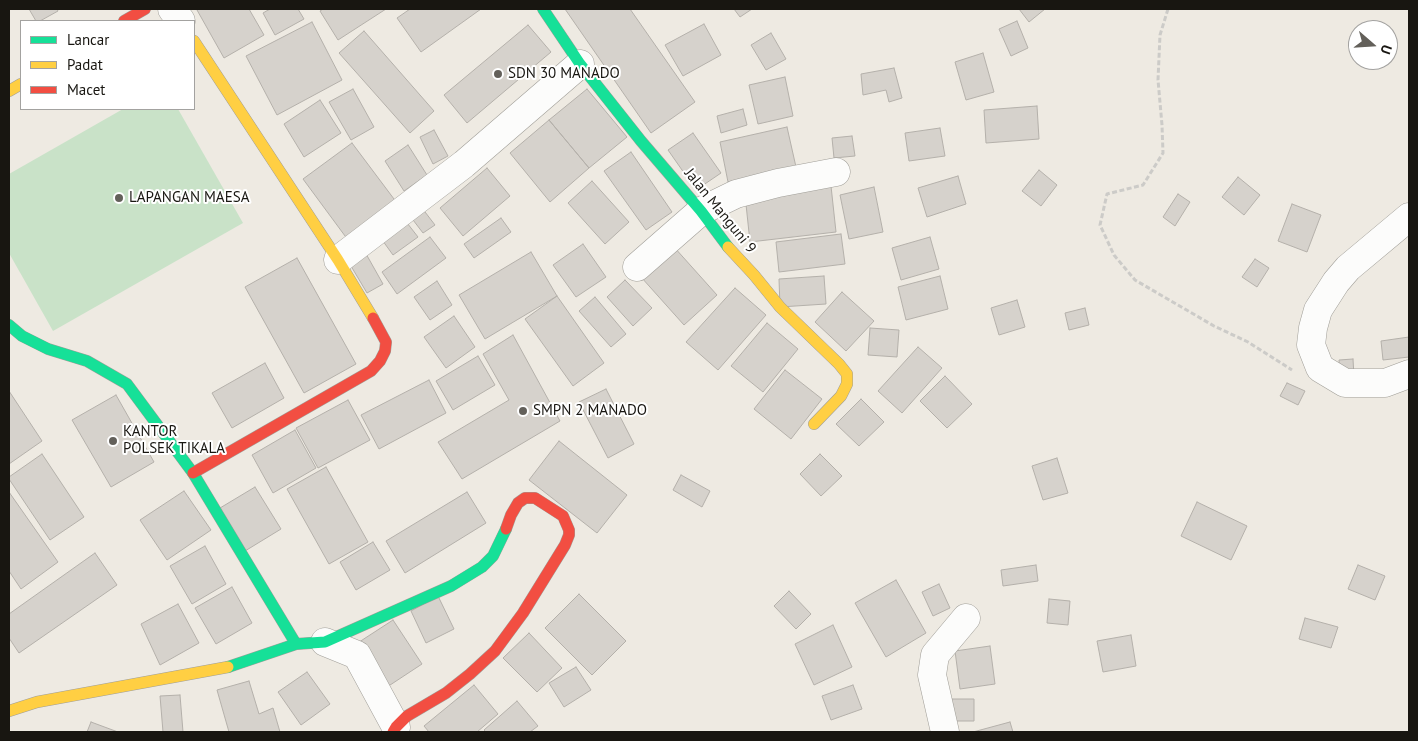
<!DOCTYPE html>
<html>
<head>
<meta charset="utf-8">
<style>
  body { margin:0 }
  #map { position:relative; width:1418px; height:741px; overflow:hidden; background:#eeeae2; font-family:"PT Sans",sans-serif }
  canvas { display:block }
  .frame { position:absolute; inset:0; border:10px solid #181611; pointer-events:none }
  .legend { position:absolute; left:20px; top:20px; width:175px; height:90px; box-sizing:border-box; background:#fff; border:1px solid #a3a2a0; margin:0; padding:6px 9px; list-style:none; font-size:15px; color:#181611 }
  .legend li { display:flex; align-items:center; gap:10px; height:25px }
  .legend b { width:25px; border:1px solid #a3a2a0 }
  .north { position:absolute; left:1348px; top:20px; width:50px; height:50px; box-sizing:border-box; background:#fff; border:1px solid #a3a2a0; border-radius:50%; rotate:109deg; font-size:14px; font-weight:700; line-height:20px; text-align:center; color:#181611 }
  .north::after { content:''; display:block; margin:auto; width:18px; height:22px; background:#63605a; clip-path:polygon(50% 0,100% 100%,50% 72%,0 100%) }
</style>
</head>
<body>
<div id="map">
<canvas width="1418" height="741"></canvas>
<div class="frame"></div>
<ul class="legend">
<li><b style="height:6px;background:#16e098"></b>Lancar</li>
<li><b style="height:6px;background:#ffcf43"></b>Padat</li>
<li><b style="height:6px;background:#f24e42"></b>Macet</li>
</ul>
<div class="north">U</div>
</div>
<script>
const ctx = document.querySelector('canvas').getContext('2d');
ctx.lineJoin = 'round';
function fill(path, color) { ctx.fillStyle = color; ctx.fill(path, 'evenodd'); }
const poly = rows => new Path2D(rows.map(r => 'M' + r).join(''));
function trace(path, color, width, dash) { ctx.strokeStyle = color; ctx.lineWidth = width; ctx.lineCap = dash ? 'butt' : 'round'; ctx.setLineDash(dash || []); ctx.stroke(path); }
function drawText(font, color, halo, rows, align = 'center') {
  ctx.font = font + ' "PT Sans",sans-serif'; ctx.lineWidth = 4; ctx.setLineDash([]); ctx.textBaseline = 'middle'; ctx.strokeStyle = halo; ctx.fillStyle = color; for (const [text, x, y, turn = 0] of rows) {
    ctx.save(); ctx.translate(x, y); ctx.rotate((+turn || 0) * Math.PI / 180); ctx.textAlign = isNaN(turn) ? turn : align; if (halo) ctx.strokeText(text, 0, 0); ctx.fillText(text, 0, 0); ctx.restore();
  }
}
fill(poly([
  [123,109,178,109,243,223,53,331,9,253,9,174]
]), '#c9e2c8');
const building = poly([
  [29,9,57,9,58,11,40,21,36,21,29,9],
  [200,9,249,9,264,35,224,58,197,10,200,9],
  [270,9,298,9,304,19,275,35,263,13,270,9],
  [323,9,386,9,338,40,320,11,323,9],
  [410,9,481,9,421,52,397,18,410,9],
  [565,9,630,9,695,102,651,133,565,9],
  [734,9,752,9,740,17,734,9],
  [1019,9,1045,9,1029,22,1019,9],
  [1017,21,1028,48,1011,56,999,29,1017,21],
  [312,22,342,80,277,115,246,56,312,22],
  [704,24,721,55,683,76,665,45,704,24],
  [528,25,551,52,467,123,444,95,528,25],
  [364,31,434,111,410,133,339,53,364,31],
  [771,33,786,59,766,70,751,45,771,33],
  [983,53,994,92,966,100,955,62,983,53],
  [894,68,902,98,889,102,886,90,863,95,861,74,894,68],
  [785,77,793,116,758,124,749,85,785,77],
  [353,89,374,127,351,140,329,102,353,89],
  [587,89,627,137,589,168,549,120,587,89],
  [320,100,341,133,304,157,284,124,320,100],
  [1037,106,1039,139,986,143,984,110,1037,106],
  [743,109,747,125,721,133,717,116,743,109],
  [549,120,589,168,550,202,510,153,549,120],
  [787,127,796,167,728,182,720,142,787,127],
  [940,128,945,156,909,161,905,133,940,128],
  [434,130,448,156,433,164,420,137,434,130],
  [693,133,721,173,696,190,668,150,693,133],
  [852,136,855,156,834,158,832,138,852,136],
  [352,143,397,203,348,240,303,179,352,143],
  [408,145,427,175,404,191,385,161,408,145],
  [631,152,672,212,646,230,604,171,631,152],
  [487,168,510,196,463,236,440,208,487,168],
  [1039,170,1057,185,1041,206,1022,191,1039,170],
  [958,176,966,204,927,217,918,188,958,176],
  [1238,177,1260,195,1244,215,1222,197,1238,177],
  [592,181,629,222,605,244,568,203,592,181],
  [831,186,836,232,750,242,745,195,831,186],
  [874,187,883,232,849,239,840,195,874,187],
  [1178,194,1190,202,1175,226,1163,217,1178,194],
  [1292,204,1321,215,1307,252,1278,241,1292,204],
  [422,208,435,225,423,233,410,216,422,208],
  [501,218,511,232,474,258,464,244,501,218],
  [404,219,418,237,393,255,380,237,404,219],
  [841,234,845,264,779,272,776,242,841,234],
  [430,237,446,258,397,294,382,272,430,237],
  [930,237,939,269,901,280,892,248,930,237],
  [583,244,606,277,576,297,553,265,583,244],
  [674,247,717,295,684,325,641,277,674,247],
  [365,252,383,284,367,293,348,261,365,252],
  [531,252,557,296,485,339,459,295,531,252],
  [297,258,356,364,304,393,245,287,297,258],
  [1255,259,1269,268,1257,287,1242,277,1255,259],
  [824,276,826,304,780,307,779,279,824,276],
  [940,276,948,309,906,320,898,287,940,276],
  [625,280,652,308,633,326,607,297,625,280],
  [437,281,452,305,430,320,414,297,437,281],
  [735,288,766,315,718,370,686,342,735,288],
  [842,292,874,321,846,351,815,322,842,292],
  [557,296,604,363,573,386,525,319,557,296],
  [595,297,626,334,611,347,579,311,595,297],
  [1017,300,1025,327,999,335,991,308,1017,300],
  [1085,308,1089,325,1069,330,1065,313,1085,308],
  [454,316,475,347,446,368,424,337,454,316],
  [767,323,798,349,763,392,731,366,767,323],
  [870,328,899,330,897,357,868,355,870,328],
  [513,335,560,421,462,479,438,442,509,400,483,354,513,335],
  [1409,337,1409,357,1383,360,1381,341,1409,337],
  [918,347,942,368,902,413,878,391,918,347],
  [478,356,495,385,453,410,436,381,478,356],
  [1353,359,1354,376,1340,377,1339,360,1353,359],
  [265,363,284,398,232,428,212,393,265,363],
  [785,370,822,399,791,439,754,409,785,370],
  [945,376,972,404,947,428,920,401,945,376],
  [429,380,446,413,379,449,361,415,429,380],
  [1287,383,1305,391,1298,405,1280,396,1287,383],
  [606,389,634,444,608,458,579,402,606,389],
  [9,391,42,441,9,464,9,391],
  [116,395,154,462,111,487,72,420,116,395],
  [861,399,884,422,859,446,836,424,861,399],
  [348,400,370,440,318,468,296,428,348,400],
  [295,430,316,468,273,493,252,455,295,430],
  [559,441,627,495,597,533,529,480,559,441],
  [42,454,84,517,50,540,9,479,9,477,42,454],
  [820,454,842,476,821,496,800,474,820,454],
  [1057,458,1068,493,1043,500,1032,466,1057,458],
  [326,467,368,542,329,564,287,489,326,467],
  [681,475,710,491,702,507,673,490,681,475],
  [255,487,281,529,245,551,220,508,255,487],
  [184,491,211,530,167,560,140,520,184,491],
  [9,492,58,562,21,589,9,571,9,492],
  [467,492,486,523,405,573,386,541,467,492],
  [1197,502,1247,526,1231,560,1181,536,1197,502],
  [373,542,390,570,356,590,340,562,373,542],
  [205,546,226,584,192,604,170,566,205,546],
  [95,553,117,585,19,653,9,638,9,614,95,553],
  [1036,565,1038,581,1003,586,1001,570,1036,565],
  [1358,565,1385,576,1375,600,1348,589,1358,565],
  [896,580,926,633,886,657,855,603,896,580],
  [939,584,950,608,933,616,922,592,939,584],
  [232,587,252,623,216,644,195,608,232,587],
  [789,591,811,614,796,629,774,606,789,591],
  [579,594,626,641,592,675,545,628,579,594],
  [438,596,454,629,426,643,411,611,438,596],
  [1049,599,1070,601,1068,625,1047,623,1049,599],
  [178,604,199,643,160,665,141,624,178,604],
  [1305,618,1338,627,1331,648,1299,639,1305,618],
  [393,620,422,664,381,691,353,646,393,620],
  [833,625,852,667,814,685,795,644,833,625],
  [529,633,562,668,537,692,503,658,529,633],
  [1131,635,1136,666,1103,672,1097,641,1131,635],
  [990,646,995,684,960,689,955,651,990,646],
  [576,667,591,690,564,707,549,683,576,667],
  [307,672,330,704,301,725,278,692,307,672],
  [249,681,259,714,273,708,280,732,229,732,217,690,249,681],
  [474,685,498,714,477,732,429,732,424,726,474,685],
  [853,685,862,709,831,720,822,696,853,685],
  [180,695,183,732,163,732,160,696,180,695],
  [950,699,974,699,974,721,950,721,950,699],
  [517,701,538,726,530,732,486,732,484,730,517,701],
  [91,722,118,732,87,732,91,722],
  [1010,722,1013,732,973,732,1010,722]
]);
fill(building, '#d6d2cc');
trace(building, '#b4b0aa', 1);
const street = poly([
  [172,9,181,21],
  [1409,217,1348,268,1336,282,1318,310,1313,328,1311,345,1320,368,1345,383,1385,383,1409,374],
  [338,260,464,164,580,64],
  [637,267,701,211,736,194,778,183,836,172],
  [325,642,357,655,396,727],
  [945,732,932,675,935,655,966,618]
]);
const fast = poly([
  [543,9,580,64,641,141,701,211,728,247],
  [9,325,22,336,48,349,87,361,127,384,193,473,296,644,228,667],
  [296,644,325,642,451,586,482,567,493,556,506,529]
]);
const slow = poly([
  [194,41,338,260,373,318],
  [9,91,21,84],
  [728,247,754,275,780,307,839,364,847,374,847,384,841,396,814,424],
  [9,711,37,702,228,667]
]);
const jam = poly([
  [124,21,145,9],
  [193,473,371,371,380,361,385,351,386,342,373,318],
  [393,732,396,727,407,716,446,693,470,674,495,651,523,613,565,545,569,535,569,530,563,516,535,498,525,498,518,503,511,515,506,529]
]);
trace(street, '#a09e98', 29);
trace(fast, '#a09e98', 12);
trace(slow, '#a09e98', 12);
trace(jam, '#a09e98', 12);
trace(poly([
  [1168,9,1160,35,1158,80,1162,125,1163,153,1143,185,1107,194,1100,225,1114,255,1135,280,1214,326,1248,342,1292,370]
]), '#cccbc8', 3, [5, 2.5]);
trace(street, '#fcfcfb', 28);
trace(fast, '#16e098', 11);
trace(slow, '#ffcf43', 11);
trace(jam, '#f24e42', 11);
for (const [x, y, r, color] of [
  [498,74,5,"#63605a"],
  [119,198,5,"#63605a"],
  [523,411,5,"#63605a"],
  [113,441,5,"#63605a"]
]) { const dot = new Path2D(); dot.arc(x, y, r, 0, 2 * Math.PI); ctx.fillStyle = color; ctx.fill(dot); trace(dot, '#fff', 2); }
drawText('15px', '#181611', '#fff', [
  ["SDN 30 MANADO",508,74],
  ["LAPANGAN MAESA",129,198],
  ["SMPN 2 MANADO",533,411],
  ["KANTOR",123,432],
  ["POLSEK TIKALA",123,449]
], 'left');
drawText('15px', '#181611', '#fff', [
  ["Jalan Manguni 9",720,211,51]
]);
</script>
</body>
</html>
